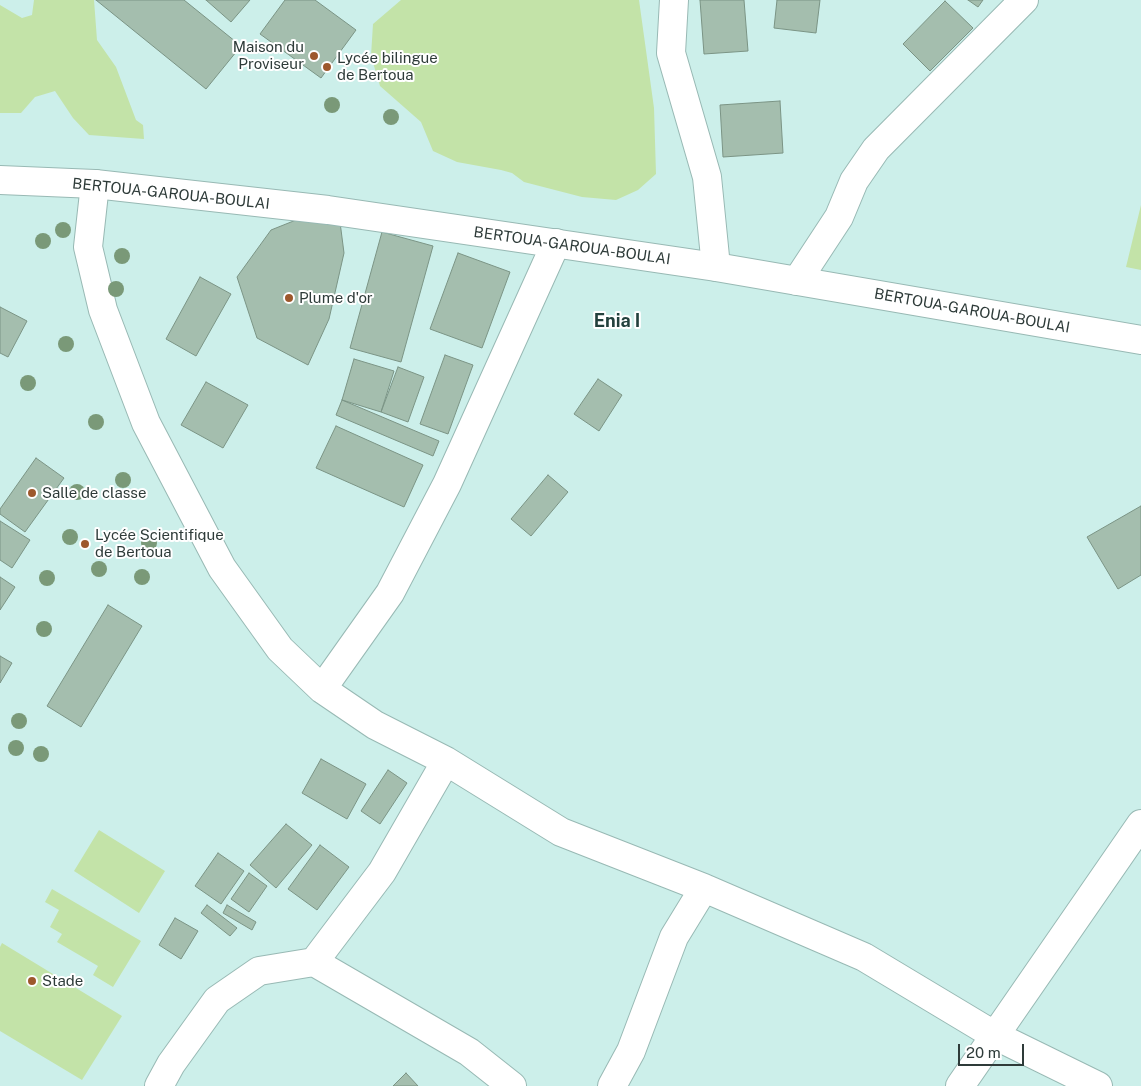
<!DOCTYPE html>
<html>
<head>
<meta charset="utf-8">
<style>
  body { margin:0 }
  #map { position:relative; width:1141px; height:1086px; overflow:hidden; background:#ccefea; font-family:"Public Sans",sans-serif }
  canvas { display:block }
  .scale { position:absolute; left:958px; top:1044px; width:66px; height:22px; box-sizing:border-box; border:2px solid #2e3b39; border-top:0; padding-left:6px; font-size:15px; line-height:18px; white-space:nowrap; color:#2e3b39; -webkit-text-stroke:4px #fff; paint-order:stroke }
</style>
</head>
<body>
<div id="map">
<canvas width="1141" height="1086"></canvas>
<div class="scale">20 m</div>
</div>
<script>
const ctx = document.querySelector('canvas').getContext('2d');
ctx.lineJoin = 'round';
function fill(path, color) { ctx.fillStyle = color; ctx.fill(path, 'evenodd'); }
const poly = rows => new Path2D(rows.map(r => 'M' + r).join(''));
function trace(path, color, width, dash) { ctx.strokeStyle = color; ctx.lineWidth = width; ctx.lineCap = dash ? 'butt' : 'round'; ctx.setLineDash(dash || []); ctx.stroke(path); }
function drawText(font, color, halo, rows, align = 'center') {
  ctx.font = font + ' "Public Sans",sans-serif'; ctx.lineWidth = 4; ctx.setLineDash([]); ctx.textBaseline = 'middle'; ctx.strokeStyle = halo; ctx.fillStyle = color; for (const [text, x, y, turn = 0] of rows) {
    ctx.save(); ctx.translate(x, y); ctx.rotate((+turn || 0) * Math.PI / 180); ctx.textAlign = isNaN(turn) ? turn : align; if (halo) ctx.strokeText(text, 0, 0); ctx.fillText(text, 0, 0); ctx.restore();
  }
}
fill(poly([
  [34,0,94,0,97,40,116,67,136,120,143,125,144,139,89,135,73,118,55,91,35,97,21,113,0,113,0,5,22,18,32,15],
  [401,0,639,0,654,108,656,174,638,190,616,200,582,197,524,182,512,173,501,170,457,162,433,151,421,122,380,86,371,56,373,24],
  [1141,205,1141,270,1126,267],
  [99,830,165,871,139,913,74,871],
  [52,889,141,941,113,987,93,975,98,966,57,942,62,934,50,927,59,910,45,902],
  [2,943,122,1016,82,1080,0,1031,0,947]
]), '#c3e3a8');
const building = poly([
  [96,0,184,0,241,46,206,89,96,0],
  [206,0,250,0,231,22,206,0],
  [285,0,315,0,356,30,321,78,260,34,285,0],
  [700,0,744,0,748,51,704,54,700,0],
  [777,0,820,0,816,33,774,28,777,0],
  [968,0,983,0,978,7,968,0],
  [945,1,973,28,930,71,903,44,945,1],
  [780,101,783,153,723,157,720,105,780,101],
  [322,216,340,222,344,253,329,319,308,365,257,338,237,277,271,230,296,220,322,216],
  [382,232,433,246,401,362,350,348,382,232],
  [458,253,510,272,482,348,430,329,458,253],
  [200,277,231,294,196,356,166,339,200,277],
  [0,307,27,321,8,357,0,353,0,307],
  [445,355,473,365,448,434,420,424,445,355],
  [354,359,394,371,381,412,342,400,354,359],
  [398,367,424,377,408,422,381,412,398,367],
  [598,379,622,395,599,431,574,414,598,379],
  [206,382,248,405,223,448,181,425,206,382],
  [342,400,439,441,433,456,336,415,342,400],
  [336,426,423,465,404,507,316,468,336,426],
  [36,458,64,478,25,532,0,514,0,509,36,458],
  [548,475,568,492,531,536,511,519,548,475],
  [1141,506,1141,575,1118,589,1087,537,1141,506],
  [0,521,30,540,12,568,0,560,0,521],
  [0,577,15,587,0,610,0,577],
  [108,605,142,626,81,727,47,706,108,605],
  [0,656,12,663,0,683,0,656],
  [321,759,366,784,347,819,302,793,321,759],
  [388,770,407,783,380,824,361,811,388,770],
  [286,824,312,845,276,888,250,865,286,824],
  [320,845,349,867,317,910,288,889,320,845],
  [218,853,244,871,221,904,195,886,218,853],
  [249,873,267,886,249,912,231,899,249,873],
  [207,905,237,928,230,936,201,913,207,905],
  [227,905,256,922,252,930,223,913,227,905],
  [175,918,198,931,181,959,159,945,175,918],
  [406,1073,418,1086,393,1086,406,1073]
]);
fill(building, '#a4beae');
trace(building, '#7b9485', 1);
const minor = poly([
  [674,0,671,53,707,177,716,267],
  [95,184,88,247,103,310,146,423,222,568,280,649,322,689,375,725,446,761,561,832,704,888,864,957,994,1035,1098,1086],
  [797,281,839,217,854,181,876,149,1024,0],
  [322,689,390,593,447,484,556,243],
  [314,962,469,1052,512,1086],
  [159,1086,171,1064,217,1000,259,971,314,962,382,872,446,761],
  [612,1086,631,1051,674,937,704,888],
  [960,1086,1141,824]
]);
const highway = poly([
  [0,180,95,184,328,210,716,267,1141,340]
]);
trace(minor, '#98b9b4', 30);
trace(highway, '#98b9b4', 30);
trace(minor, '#fff', 28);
trace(highway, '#fff', 28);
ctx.fillStyle = '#7a9978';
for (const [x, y] of [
  [332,105],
  [391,117],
  [63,230],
  [43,241],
  [122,256],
  [116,289],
  [66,344],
  [28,383],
  [96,422],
  [123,480],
  [77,492],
  [70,537],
  [149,543],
  [99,569],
  [142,577],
  [47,578],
  [44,629],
  [19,721],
  [16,748],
  [41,754]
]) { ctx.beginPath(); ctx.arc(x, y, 8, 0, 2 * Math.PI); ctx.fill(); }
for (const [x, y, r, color] of [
  [314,56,5,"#9d582c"],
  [327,67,5,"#9d582c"],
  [289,298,5,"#9d582c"],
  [32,493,5,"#9d582c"],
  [85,544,5,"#9d582c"],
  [32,981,5,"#9d582c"]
]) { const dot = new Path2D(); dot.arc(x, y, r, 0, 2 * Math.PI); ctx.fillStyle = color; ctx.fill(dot); trace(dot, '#fff', 2); }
drawText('15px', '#2e3b39', '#fff', [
  ["Maison du",304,47,"right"],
  ["Proviseur",304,64,"right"],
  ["Lycée bilingue",337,58],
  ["de Bertoua",337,75],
  ["Plume d'or",299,298],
  ["Salle de classe",42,493],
  ["Lycée Scientifique",95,535],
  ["de Bertoua",95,552],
  ["Stade",42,981]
], 'left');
drawText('15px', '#2e3b39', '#fff', [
  ["BERTOUA-GAROUA-BOULAI",171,194,6],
  ["BERTOUA-GAROUA-BOULAI",572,246,8],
  ["BERTOUA-GAROUA-BOULAI",972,311,10]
]);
drawText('bold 18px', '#23413d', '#fff', [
  ["Enia I",617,321]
]);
</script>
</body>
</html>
